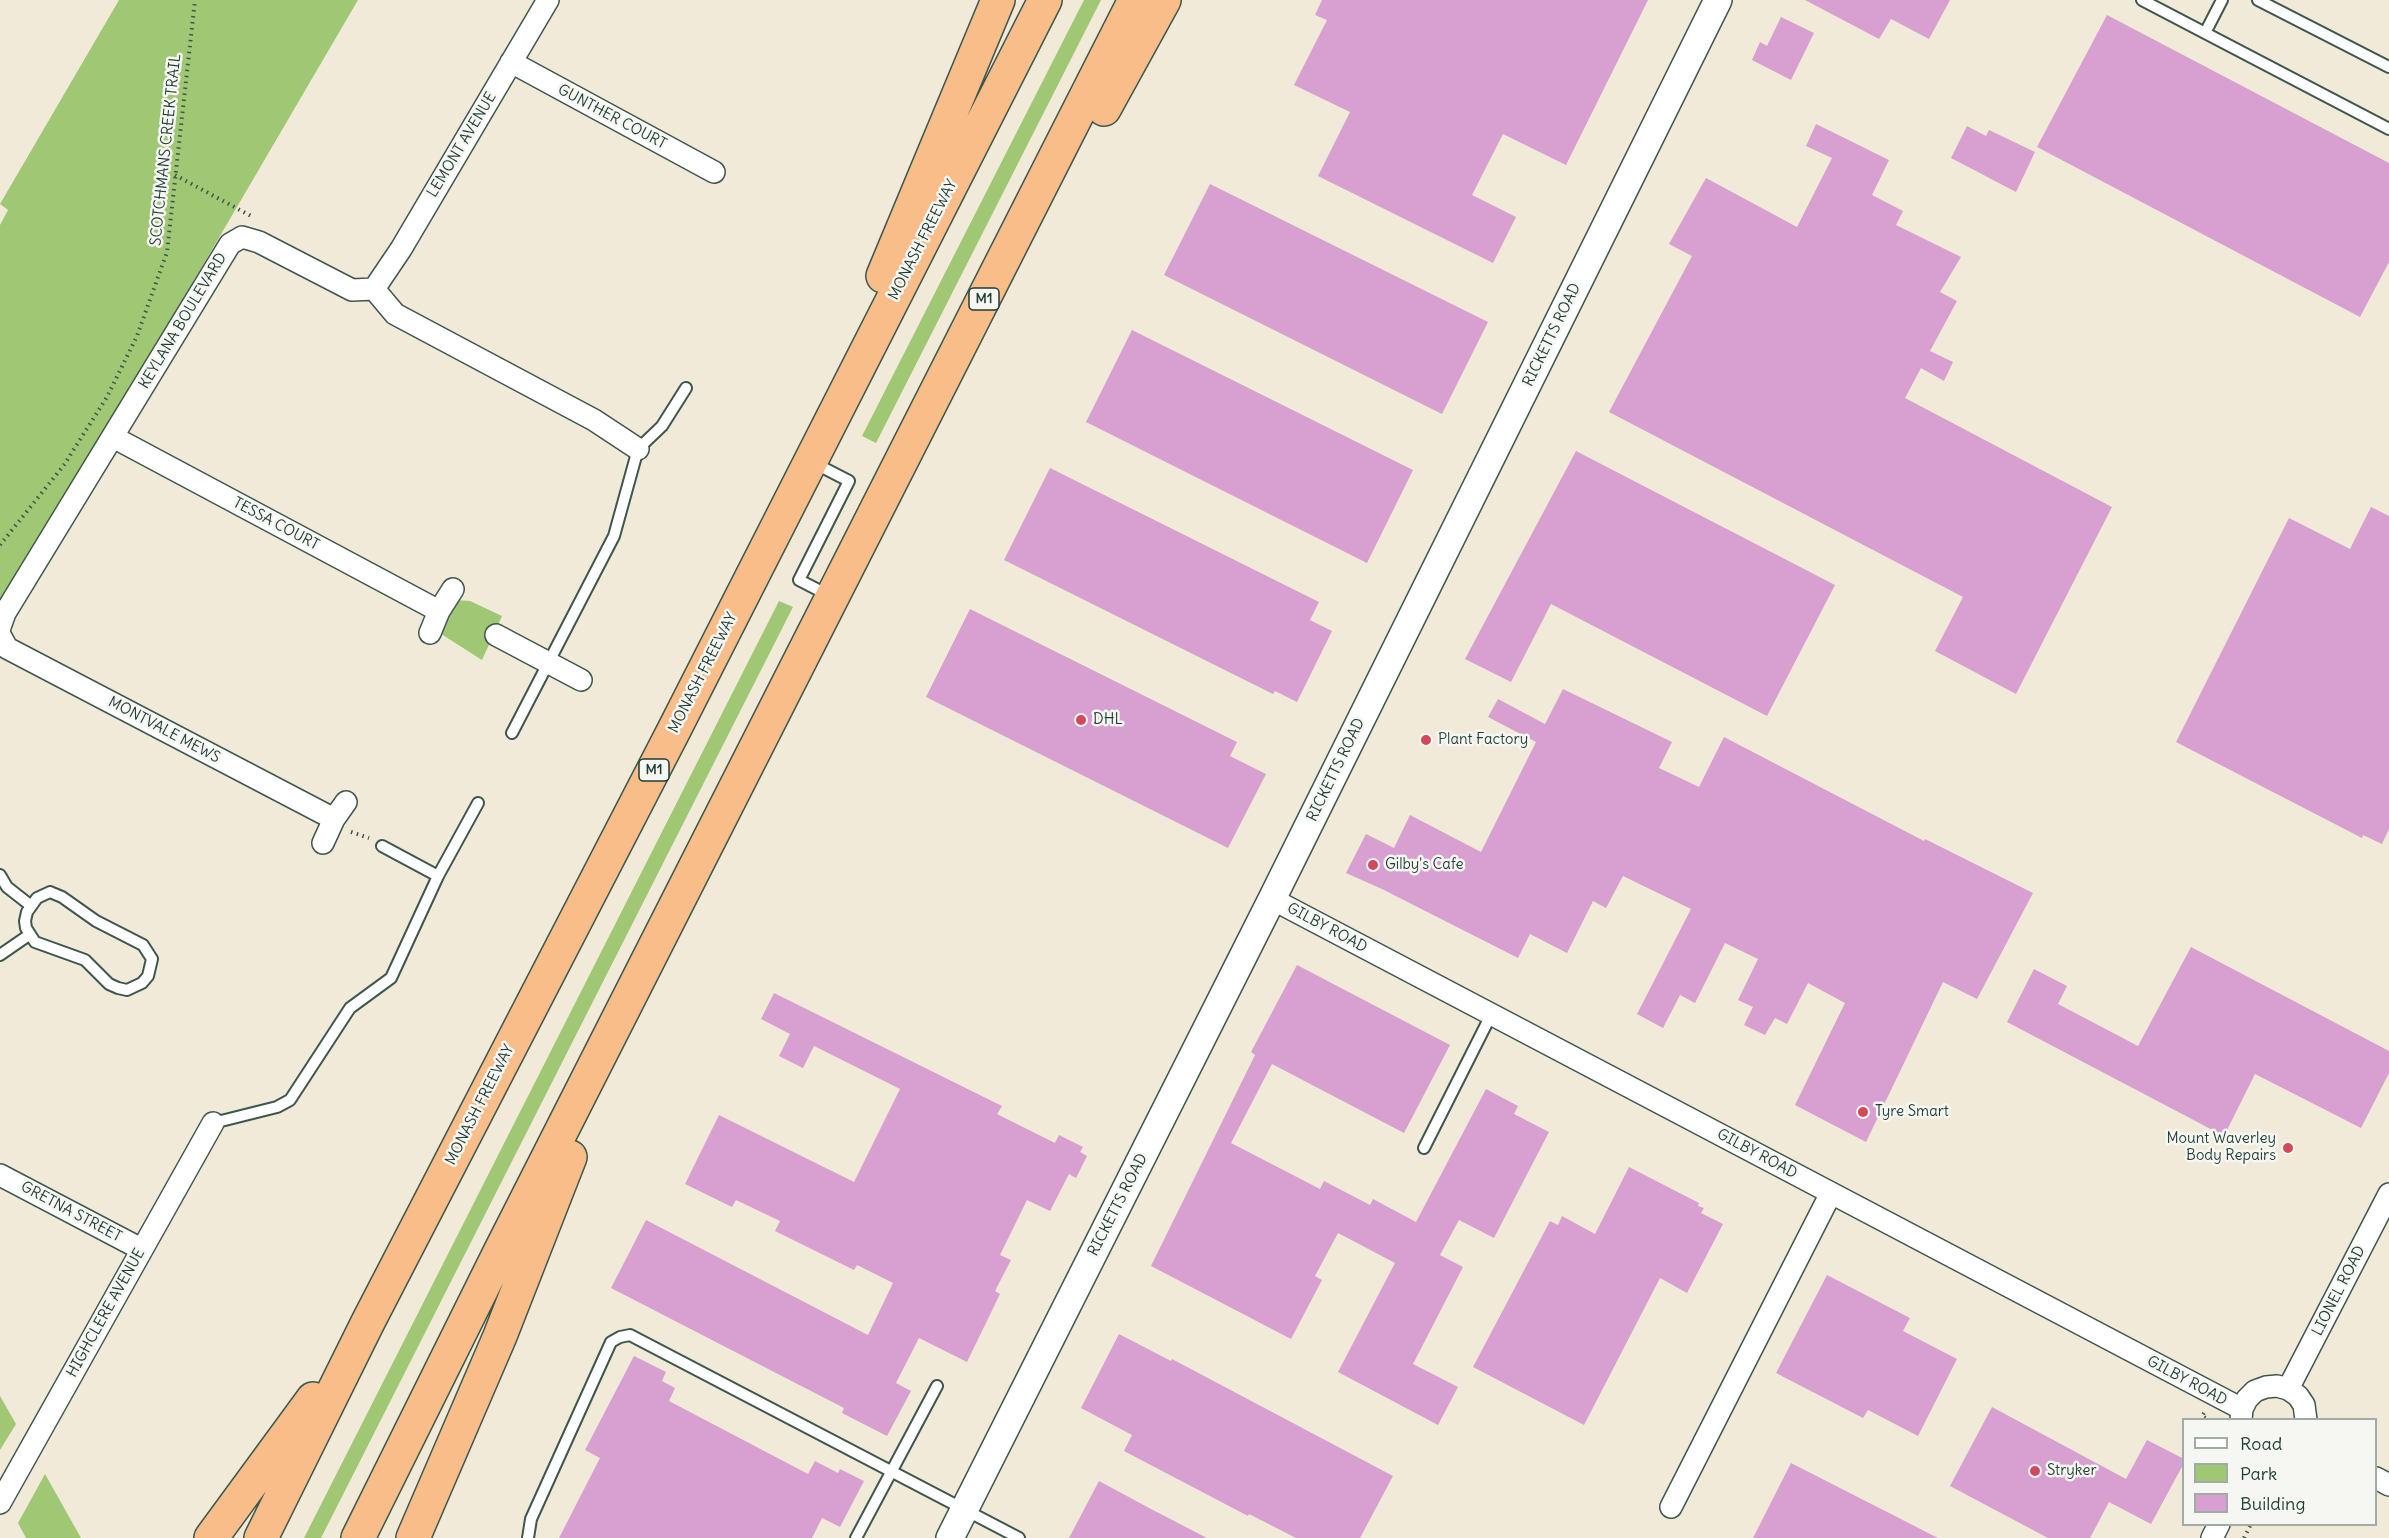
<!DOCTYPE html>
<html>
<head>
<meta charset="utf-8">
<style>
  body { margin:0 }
  #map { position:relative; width:2389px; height:1538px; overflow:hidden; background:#f1ead8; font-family:Delius,sans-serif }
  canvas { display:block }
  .legend { position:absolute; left:2182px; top:1418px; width:195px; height:108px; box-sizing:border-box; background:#f6f6f2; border:2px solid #a0aca6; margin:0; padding:8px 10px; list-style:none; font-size:18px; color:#1f3d34 }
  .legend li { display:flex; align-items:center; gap:12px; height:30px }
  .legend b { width:30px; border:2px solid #a0aca6 }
</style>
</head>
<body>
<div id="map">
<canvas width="2389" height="1538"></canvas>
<ul class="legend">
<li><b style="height:8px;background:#fff"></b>Road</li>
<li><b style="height:16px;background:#a0c874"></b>Park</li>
<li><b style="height:16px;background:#d89fd1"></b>Building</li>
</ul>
</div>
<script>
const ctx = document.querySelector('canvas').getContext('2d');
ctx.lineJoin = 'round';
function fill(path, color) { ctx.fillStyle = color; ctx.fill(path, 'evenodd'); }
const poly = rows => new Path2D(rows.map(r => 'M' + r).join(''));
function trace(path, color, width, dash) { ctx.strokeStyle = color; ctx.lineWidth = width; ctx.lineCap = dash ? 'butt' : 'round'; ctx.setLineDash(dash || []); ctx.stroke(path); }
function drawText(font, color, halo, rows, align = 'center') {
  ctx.font = font + ' Delius,sans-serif'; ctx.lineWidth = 5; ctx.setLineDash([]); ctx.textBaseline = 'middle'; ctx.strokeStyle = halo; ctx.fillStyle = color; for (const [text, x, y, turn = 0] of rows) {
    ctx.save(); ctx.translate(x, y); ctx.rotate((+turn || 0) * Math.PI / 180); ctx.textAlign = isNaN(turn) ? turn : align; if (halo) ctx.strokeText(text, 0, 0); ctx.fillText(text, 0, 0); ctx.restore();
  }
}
fill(poly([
  [119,0,358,0,96,448,0,603,0,225,8,210,0,204],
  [1084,0,1101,0,876,443,862,436],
  [454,600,470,601,502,616,482,660,438,632],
  [779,601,793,607,321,1538,304,1538],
  [0,1396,16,1424,0,1450],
  [45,1474,81,1538,26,1538,18,1523]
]), '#a0c874');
fill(poly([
  [1322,0,1648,0,1566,165,1503,134,1472,195,1516,217,1493,263,1318,176,1350,112,1294,85,1327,20,1315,15],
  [1805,0,1950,0,1929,39,1891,19,1879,39],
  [2107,15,2389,163,2389,262,2360,317,2037,147],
  [1781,17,1814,33,1791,80,1752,60,1760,42,1767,46],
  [1816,124,1889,160,1872,195,1903,211,1896,225,1961,257,1940,292,1957,301,1930,351,1953,362,1944,381,1921,368,1905,398,2112,507,2016,694,1935,651,1963,597,1609,412,1692,256,1669,244,1706,178,1797,227,1832,158,1806,146],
  [1967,126,1986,136,1989,130,2035,152,2016,192,1951,158],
  [1210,184,1488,322,1442,414,1164,275],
  [1132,330,1413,470,1367,563,1086,422],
  [1576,451,1835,585,1767,716,1551,604,1511,682,1465,659],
  [1050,468,1319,602,1310,620,1332,631,1297,702,1275,691,1273,694,1004,560],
  [2371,507,2389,516,2389,829,2382,844,2363,835,2362,838,2176,742,2289,518,2350,549],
  [970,609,1237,742,1230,756,1266,774,1228,848,926,697],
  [1563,689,1672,742,1659,768,1699,787,1724,737,1924,841,1925,839,2033,893,1977,999,1943,982,1866,1142,1795,1105,1845,1003,1808,983,1787,1024,1775,1018,1765,1035,1744,1025,1753,1007,1738,1000,1758,959,1725,943,1695,1003,1680,995,1663,1028,1637,1014,1691,909,1623,876,1606,908,1593,901,1567,953,1530,934,1518,958,1382,889,1346,873,1366,834,1394,848,1410,815,1481,852,1536,742,1488,717,1498,699,1545,724],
  [2191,947,2389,1051,2389,1073,2361,1128,2255,1074,2224,1136,2007,1022,2034,969,2067,986,2058,1004,2138,1046],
  [1297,965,1450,1045,1404,1133,1272,1064,1231,1143,1320,1189,1324,1181,1370,1205,1373,1199,1416,1222,1486,1089,1518,1106,1514,1114,1549,1132,1494,1238,1459,1220,1440,1255,1463,1267,1413,1364,1458,1387,1438,1425,1338,1372,1395,1263,1338,1233,1315,1276,1322,1280,1291,1339,1151,1266,1255,1055,1251,1052],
  [774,993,1002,1106,997,1114,1055,1143,1059,1135,1083,1147,1080,1152,1087,1156,1076,1178,1069,1174,1050,1211,1027,1200,1000,1255,1011,1260,995,1291,1000,1294,967,1362,919,1338,896,1383,911,1391,887,1436,842,1413,844,1408,611,1288,646,1220,868,1335,893,1283,857,1265,854,1270,775,1231,780,1221,736,1200,732,1207,685,1184,719,1115,854,1182,900,1089,814,1046,803,1068,779,1056,790,1034,761,1019],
  [1629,1167,1699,1203,1698,1206,1704,1208,1701,1213,1723,1224,1687,1293,1660,1278,1584,1425,1473,1367,1550,1221,1558,1225,1562,1216,1595,1234],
  [1827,1275,1910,1318,1903,1331,1957,1359,1918,1436,1868,1410,1863,1418,1776,1373],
  [1119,1334,1171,1361,1172,1359,1393,1476,1360,1538,1296,1538,1249,1514,1248,1516,1124,1451,1132,1435,1081,1408],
  [634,1356,666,1372,662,1381,675,1388,669,1401,808,1474,815,1461,838,1473,840,1469,864,1481,840,1527,822,1518,812,1538,559,1538,600,1458,585,1450],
  [1992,1407,2126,1479,2147,1440,2184,1459,2184,1463,2151,1524,2109,1502,2090,1538,2048,1538,1950,1486],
  [1791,1463,1938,1538,1753,1538],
  [1099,1481,1151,1509,1207,1538,1069,1538]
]), '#d89fd1');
const service = poly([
  [2142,0,2389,129],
  [2258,0,2389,67],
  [2205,33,2222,0],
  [814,463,849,481,799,580,830,596],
  [512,733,614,536,638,449,662,426,686,388],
  [0,875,7,887,30,905],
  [438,876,478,803],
  [50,892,62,897,96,921,143,945,152,959,148,976,142,983,127,990,118,988,109,984,85,960,35,942,26,928,25,921,27,912,37,898,50,892],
  [0,955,29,935],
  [213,1123,277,1107,290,1100,350,1008,391,978,438,876,382,846],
  [1424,1148,1491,1015],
  [528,1538,531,1519,611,1342,620,1337,630,1335,1019,1538],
  [856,1538,937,1386]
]);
const minor = poly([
  [511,62,714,172],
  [374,289,401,249,548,0],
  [113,437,439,611],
  [0,627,5,613,230,244,242,237,259,242,352,290,374,289,395,314,594,420,638,449],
  [430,633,439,611,453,589],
  [0,635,7,648,334,819],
  [496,635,581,680],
  [323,843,334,819,346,802],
  [1272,899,2242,1409],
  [0,1175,141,1249],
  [2288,1389,2389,1194],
  [2241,1420,2242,1409,2247,1399,2255,1391,2266,1387,2277,1386,2288,1389,2298,1396,2304,1405,2306,1420],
  [2376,1478,2389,1485],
  [0,1503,213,1123],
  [1671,1507,1831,1193],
  [2212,1538,2219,1524]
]);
const tertiary = poly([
  [950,1538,1272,899,1718,0]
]);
const motorway = poly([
  [1104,109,1164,0],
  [883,276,998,0],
  [211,1538,313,1399],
  [261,1538,368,1322,673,732,1045,0],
  [358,1538,500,1252,1135,0],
  [413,1538,500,1336,570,1157]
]);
trace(service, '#3e574d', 14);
trace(minor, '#3e574d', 24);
trace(tertiary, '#3e574d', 30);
trace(motorway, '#3e574d', 36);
trace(poly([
  [175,175,251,216],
  [0,545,64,465,107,397,137,336,167,252,195,0],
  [351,832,369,838],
  [2204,1413,2202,1416,2209,1420],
  [2244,1538,2251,1524]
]), '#3e574d', 4, [1.5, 4.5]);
trace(service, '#fff', 10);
trace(minor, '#fff', 21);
trace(tertiary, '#fff', 27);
trace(motorway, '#f8bd88', 33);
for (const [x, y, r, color] of [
  [1081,720,6,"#d1495b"],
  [1426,740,6,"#d1495b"],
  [1373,865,6,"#d1495b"],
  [1863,1112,6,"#d1495b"],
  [2288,1148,6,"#d1495b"],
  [2035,1471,6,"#d1495b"]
]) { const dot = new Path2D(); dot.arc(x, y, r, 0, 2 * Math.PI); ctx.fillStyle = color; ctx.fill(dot); trace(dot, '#f6f6f2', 2); }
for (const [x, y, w] of [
  [984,299,30],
  [654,770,30]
]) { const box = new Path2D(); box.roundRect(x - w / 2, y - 11, w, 22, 4.5); ctx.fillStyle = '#f6f6f2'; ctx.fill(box); trace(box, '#1f3d34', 1.5); }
drawText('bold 14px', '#1f3d34', null, [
  ["M1",984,299],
  ["M1",654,770]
]);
drawText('15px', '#1f3d34', '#f6f6f2', [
  ["GUNTHER COURT",612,117,28],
  ["LEMONT AVENUE",462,145,-59],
  ["SCOTCHMANS CREEK TRAIL",166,150,-84],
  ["MONASH FREEWAY",923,240,-63],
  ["KEYLANA BOULEVARD",183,321,-59],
  ["RICKETTS ROAD",1552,335,-64],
  ["TESSA COURT",276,524,28],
  ["MONASH FREEWAY",703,673,-63],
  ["MONTVALE MEWS",164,730,28],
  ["RICKETTS ROAD",1336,770,-64],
  ["GILBY ROAD",1327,928,28],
  ["MONASH FREEWAY",480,1105,-63],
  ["GILBY ROAD",1757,1154,28],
  ["RICKETTS ROAD",1118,1205,-63],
  ["GRETNA STREET",71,1212,28],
  ["LIONEL ROAD",2339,1291,-63],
  ["HIGHCLERE AVENUE",106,1313,-61],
  ["GILBY ROAD",2187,1381,28]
]);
drawText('15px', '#1f3d34', '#f6f6f2', [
  ["DHL",1093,720],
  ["Plant Factory",1438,740],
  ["Gilby's Cafe",1385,865],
  ["Tyre Smart",1875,1112],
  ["Mount Waverley",2276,1139,"right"],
  ["Body Repairs",2276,1156,"right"],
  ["Stryker",2047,1471]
], 'left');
</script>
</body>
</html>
